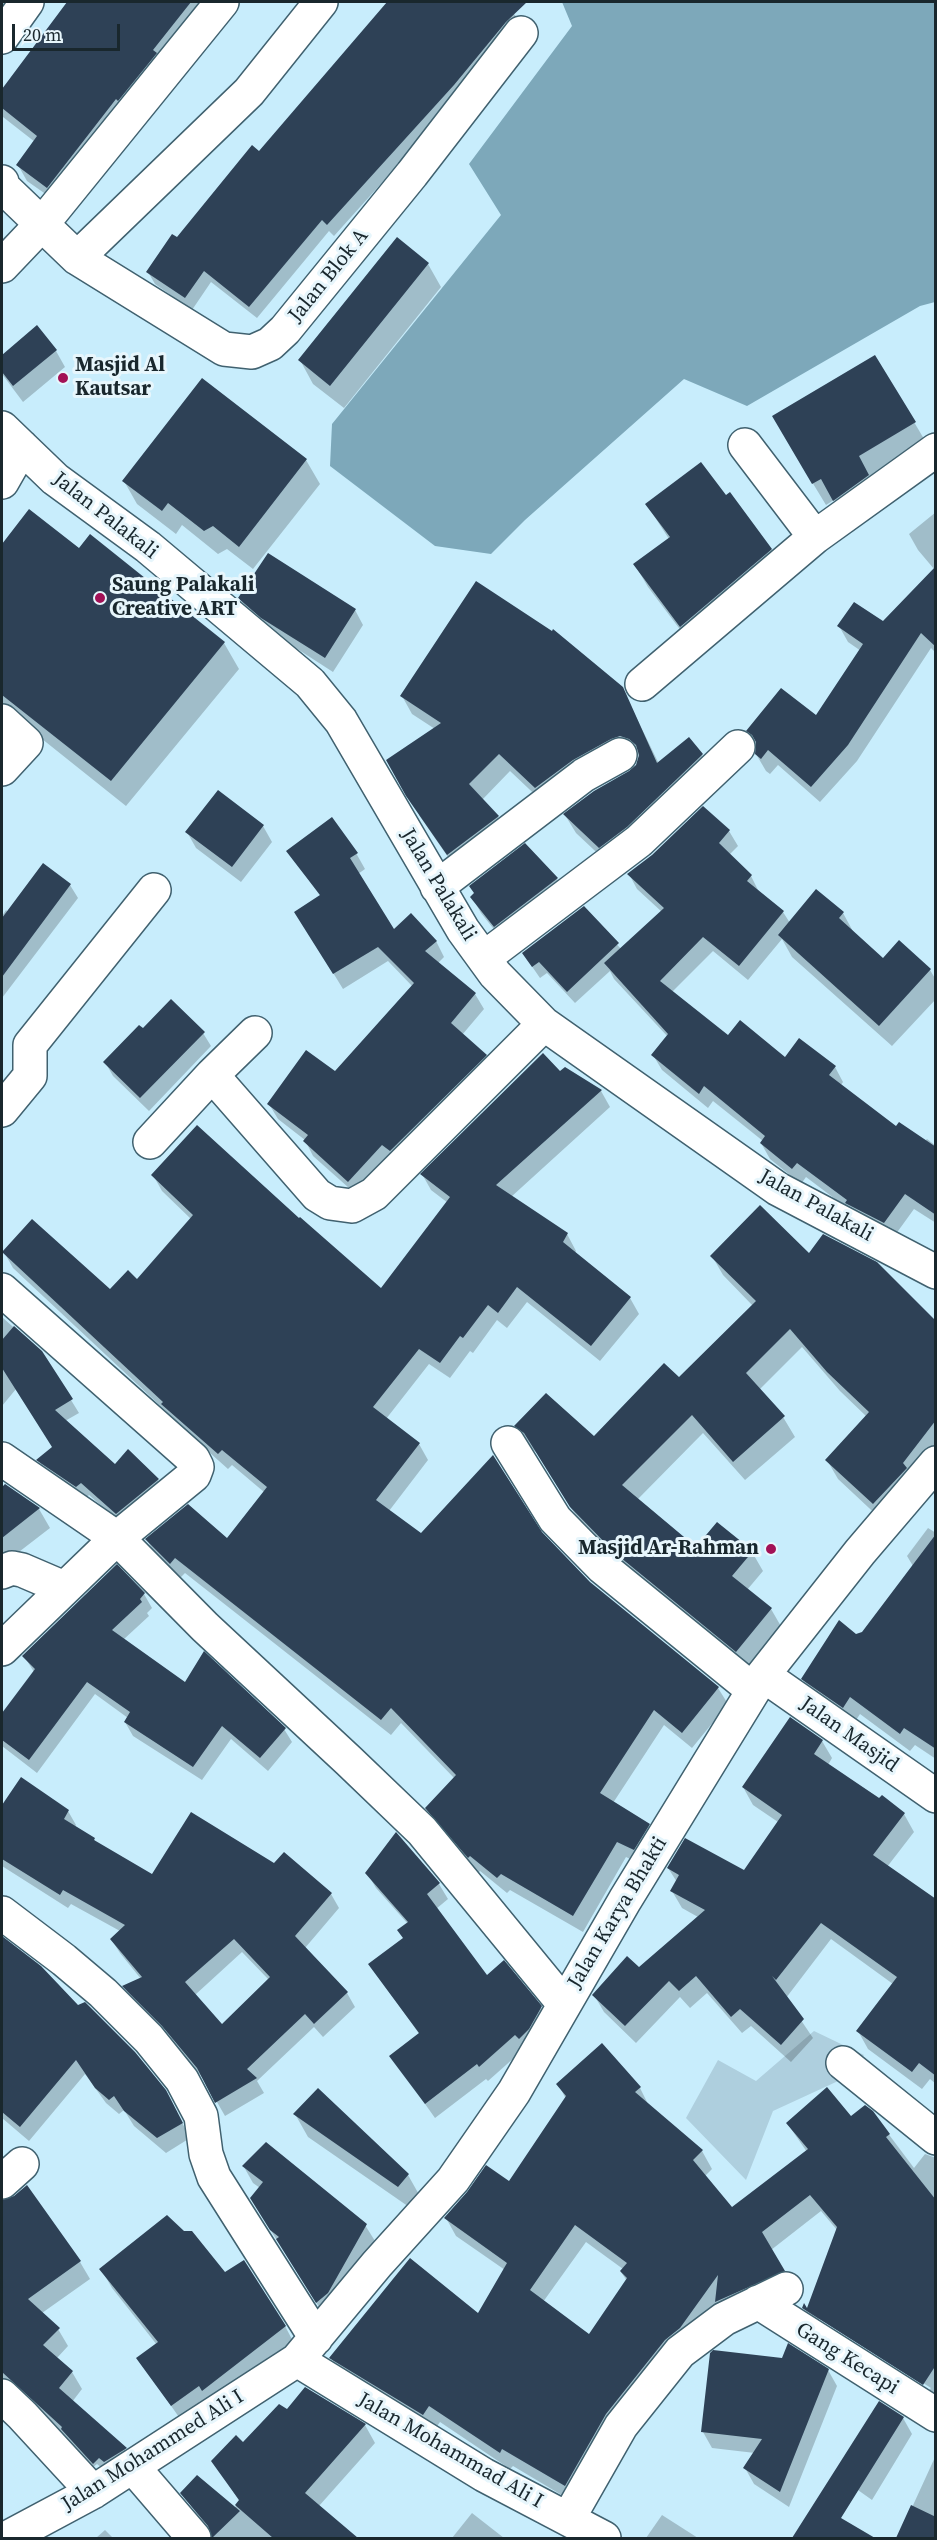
<!DOCTYPE html>
<html>
<head>
<meta charset="utf-8">
<style>
  body { margin:0 }
  #map { position:relative; width:937px; height:2540px; overflow:hidden; background:#c8edfc; font-family:"Source Serif 4",serif }
  canvas { display:block }
  .frame { position:absolute; inset:0; border:3px solid #19272d; pointer-events:none }
  .scale { position:absolute; left:12px; top:24px; width:108px; height:27px; box-sizing:border-box; border:3px solid #19272d; border-top:0; padding-left:8px; font-size:18px; line-height:21px; white-space:nowrap; color:#19272d; -webkit-text-stroke:4px #e7f6fc; paint-order:stroke }
</style>
</head>
<body>
<div id="map">
<canvas width="937" height="2540"></canvas>
<div class="frame"></div>
<div class="scale">20 m</div>
</div>
<script>
const ctx = document.querySelector('canvas').getContext('2d');
ctx.lineJoin = 'round';
function fill(path, color) { ctx.fillStyle = color; ctx.fill(path, 'evenodd'); }
const poly = rows => new Path2D(rows.map(r => 'M' + r).join(''));
function trace(path, color, width, dash) { ctx.strokeStyle = color; ctx.lineWidth = width; ctx.lineCap = dash ? 'butt' : 'round'; ctx.setLineDash(dash || []); ctx.stroke(path); }
function drawText(font, color, halo, rows, align = 'center') {
  ctx.font = font + ' "Source Serif 4",serif'; ctx.lineWidth = 6; ctx.setLineDash([]); ctx.textBaseline = 'middle'; ctx.strokeStyle = halo; ctx.fillStyle = color; for (const [text, x, y, turn = 0] of rows) {
    ctx.save(); ctx.translate(x, y); ctx.rotate((+turn || 0) * Math.PI / 180); ctx.textAlign = isNaN(turn) ? turn : align; if (halo) ctx.strokeText(text, 0, 0); ctx.fillText(text, 0, 0); ctx.restore();
  }
}
fill(poly([
  [814,2031,864,2055,849,2076,773,2111,746,2180,686,2118,718,2060,756,2081]
]), '#aecfde');
fill(poly([
  [562,2,935,2,935,302,920,306,747,406,684,379,525,520,491,554,435,546,330,466,332,424,501,215,469,164,572,26]
]), '#7da8ba');
fill(poly([
  [2,2,15,2,2,24],
  [69,2,204,2,57,202,27,181,18,165,35,142,3,117,2,91],
  [389,2,501,2,515,15,522,27,334,236,329,231,257,318,211,282,192,310,155,284,148,272,259,153],
  [428,264,441,287,344,408,313,384,300,360],
  [37,327,56,351,65,367,23,402,2,374,2,357],
  [203,380,306,460,320,484,253,569,227,549,218,554,182,525,176,534,137,504,124,481],
  [914,422,927,444,847,522,834,500,826,505,786,439],
  [647,505,771,549,784,571,694,648,648,587,635,565,669,539],
  [30,511,79,550,91,536,224,643,239,669,126,806,2,707,2,545],
  [936,512,936,653,931,648,857,761,820,802,778,765,770,774,766,771,756,754,757,746,748,731,816,717,861,651,848,642,839,626,883,623,934,569,918,550,909,534],
  [239,598,355,610,363,625,333,672,271,632,248,612],
  [622,688,659,764,689,739,702,755,713,773,610,865,576,833,565,815,630,773,637,766,640,756,631,754,547,806,510,771,482,800,498,817,508,835,459,873,419,815,435,729,412,714,402,696],
  [263,826,272,842,241,882,196,848,187,832],
  [729,831,738,846,729,855,751,876,759,892,783,912,790,923,843,913,855,935,883,960,899,942,930,970,936,980,936,999,892,1046,792,957,782,939,748,980,713,951,672,992,728,1037,785,1059,835,1067,843,1082,841,1085,897,1128,925,1141,927,1139,936,1146,936,1223,914,1209,893,1238,851,1211,806,1177,801,1184,770,1159,761,1143,763,1141,713,1101,708,1108,662,1070,653,1055,668,1037,614,979,610,971,575,1003,547,973,540,978,531,965,584,908,621,949,662,912,637,889,629,874],
  [525,845,557,879,566,895,504,942,481,913,472,897],
  [288,851,356,853,365,869,358,874,394,931,436,941,444,957,438,963,475,994,484,1009,462,1035,486,1056,494,1071,358,1196,313,1156,305,1140,278,1119,269,1104,335,1073,413,987,388,961,343,989,305,927,321,897],
  [70,885,78,898,2,998,2,916,6,910,8,912],
  [143,1030,203,1033,211,1046,149,1111,113,1076,105,1062],
  [560,1073,601,1091,610,1107,511,1197,567,1234,576,1251,575,1253,630,1298,639,1314,600,1361,527,1302,507,1328,497,1320,473,1353,470,1351,450,1378,429,1364,386,1419,419,1444,428,1460,389,1511,421,1535,540,1533,589,1583,718,1688,728,1704,692,1748,664,1725,613,1803,649,1825,658,1841,643,1865,626,1857,583,1932,510,1890,507,1893,480,1871,478,1873,437,1825,427,1809,455,1779,401,1723,391,1735,185,1573,179,1579,156,1556,147,1540,227,1540,264,1492,232,1465,228,1469,173,1420,168,1413,13,1268,4,1252,110,1291,137,1281,191,1219,162,1191,153,1175,299,1221,381,1290,448,1203,431,1190,422,1174],
  [809,1255,936,1323,936,1454,884,1522,838,1479,827,1460,867,1417,840,1391,802,1347,759,1390,783,1417,795,1437,745,1480,703,1433,637,1500,697,1549,752,1552,763,1571,747,1590,771,1609,782,1628,747,1670,628,1573,583,1527,537,1453,527,1445,516,1426,594,1438,679,1379,753,1306,723,1275,712,1256],
  [2,1317,41,1352,71,1400,79,1413,65,1421,115,1467,154,1477,158,1480,165,1493,125,1527,89,1495,84,1500,46,1473,38,1460,54,1448,16,1389,2,1406],
  [5,1486,39,1509,50,1528,2,1565,2,1489],
  [928,1528,936,1533,936,1759,915,1745,910,1751,860,1714,853,1725,813,1696,803,1679,863,1633,913,1566,907,1556],
  [144,1594,152,1608,147,1613,149,1616,123,1640,186,1684,284,1729,292,1742,268,1771,231,1739,202,1780,133,1736,125,1722,128,1718,95,1694,37,1773,2,1746,2,1715,34,1672,24,1656],
  [822,1741,832,1758,828,1765,904,1814,914,1832,887,1867,936,1901,936,2084,930,2079,922,2089,868,2049,858,2031,893,1984,831,1939,786,1998,813,2038,791,2062,751,2026,742,2033,707,1993,690,2008,680,1997,636,2043,604,2012,594,1995,639,1969,698,1917,682,1908,672,1891,677,1882,668,1868,744,1872,778,1822,753,1805,743,1787],
  [21,1779,68,1811,76,1825,75,1827,94,1839,96,1843,152,1876,274,1865,331,1894,339,1908,305,1948,347,1993,355,2007,323,2037,314,2027,257,2081,264,2093,225,2116,205,2081,172,2040,132,2000,124,1986,141,1979,120,1953,111,1939,120,1931,71,1904,68,1908,2,1866,2,1807],
  [242,1952,269,1980,222,2026,195,1995],
  [367,1873,439,1884,448,1899,436,1909,487,1977,541,2007,549,2023,524,2049,488,2081,486,2079,435,2118,391,2056,420,2035,370,1965,404,1939,408,1924,376,1888],
  [2,1937,40,1967,174,2107,190,2138,166,2153,134,2126,124,2110,119,2114,106,2103,85,2074,29,2141,2,2118],
  [558,2084,640,2088,649,2106,702,2151,712,2169,705,2176,732,2209,807,2152,787,2123,851,2118,872,2112,914,2168,925,2154,936,2158,936,2399,814,2326,804,2308,807,2311,837,2230,821,2211,771,2250,794,2289,727,2319,575,2503,513,2466,510,2469,440,2422,433,2432,341,2375,331,2358,478,2315,505,2270,456,2236,446,2218,509,2183,566,2099],
  [586,2242,623,2269,621,2272,627,2281,590,2337,543,2302],
  [819,2317,931,2388,929,2390,819,2320],
  [295,2114,408,2175,421,2198,412,2209,308,2137],
  [244,2167,365,2225,375,2241,336,2310,326,2318,261,2215,260,2188,253,2183],
  [2,2202,7,2202,80,2262,90,2279,42,2313,58,2329,68,2346,57,2358,72,2372,82,2389,72,2402,125,2449,135,2466,115,2479,97,2464,92,2468,68,2439,2,2378],
  [101,2269,225,2274,285,2326,295,2345,183,2423,138,2358,157,2345,112,2288],
  [828,2370,837,2386,789,2507,754,2484,745,2468,755,2453,712,2448,703,2432],
  [306,2389,365,2425,375,2443,319,2506,356,2538,214,2538,182,2493,234,2508,240,2502,213,2461,243,2444,287,2411],
  [903,2418,912,2434,872,2500,848,2483],
  [936,2455,936,2538,898,2538],
  [822,2509,872,2538,805,2538],
  [472,2513,504,2538,452,2538],
  [662,2515,698,2538,646,2538],
  [105,2530,113,2538,96,2538]
]), '#0003');
fill(poly([
  [67,2,191,2,153,50,157,53,118,101,116,99,47,188,16,165,37,136,2,108,2,89],
  [387,2,527,2,506,22,454,85,327,225,322,220,249,307,204,271,185,298,146,272,172,234,177,237,252,145,259,151],
  [397,237,429,263,330,386,298,360],
  [37,325,57,350,13,386,2,372,2,355],
  [875,355,916,422,859,456,869,475,833,501,821,479,812,484,772,416],
  [202,378,307,459,239,547,213,526,204,531,168,503,162,511,122,481],
  [701,462,726,495,730,492,772,549,680,627,633,564,670,537,645,504],
  [29,509,79,548,90,534,225,642,111,781,2,695,2,544],
  [268,553,356,609,325,658,261,618,238,598],
  [936,566,936,647,921,633,848,745,811,787,768,750,761,759,755,754,756,742,752,735,746,731,781,688,816,715,863,644,837,626,854,602,883,621],
  [476,581,552,631,553,629,623,687,657,763,689,737,703,754,627,827,599,848,563,814,594,791,629,771,636,765,639,755,636,745,629,739,620,736,611,739,573,760,535,788,499,754,469,784,499,816,447,855,406,796,386,760,441,723,400,696],
  [218,790,264,825,232,867,185,832],
  [703,806,730,830,719,843,752,875,747,881,784,911,739,966,703,937,660,981,728,1035,740,1020,785,1057,799,1038,836,1066,829,1075,896,1126,899,1122,936,1147,936,1215,905,1194,884,1223,845,1203,847,1200,797,1163,792,1169,760,1143,765,1136,704,1086,699,1094,651,1055,668,1034,604,963,664,908,627,874,652,855],
  [332,817,358,853,350,858,394,929,411,913,437,941,425,951,476,993,451,1023,487,1055,390,1151,382,1145,348,1182,303,1141,308,1135,267,1104,306,1050,335,1071,414,983,378,947,333,974,294,912,320,895,286,851],
  [525,843,558,878,494,927,470,897,474,893,469,886],
  [43,863,71,884,2,977,2,918],
  [816,889,844,912,839,918,883,958,899,940,931,969,879,1026,778,935],
  [584,906,619,943,567,992,539,962,532,967,522,953],
  [171,999,205,1032,140,1098,103,1062,139,1025,143,1028],
  [543,1053,560,1071,565,1067,602,1090,496,1185,568,1233,563,1242,631,1297,591,1346,517,1287,498,1313,488,1305,463,1338,460,1336,440,1363,419,1349,373,1407,420,1443,376,1500,421,1533,493,1455,542,1532,590,1582,719,1687,682,1733,654,1710,600,1793,650,1824,634,1850,617,1842,573,1916,501,1874,497,1878,470,1856,468,1858,425,1808,456,1775,391,1708,381,1720,175,1558,170,1564,145,1539,188,1504,227,1538,267,1487,222,1450,218,1454,161,1404,163,1402,2,1252,32,1219,110,1289,128,1270,137,1279,193,1215,151,1175,197,1125,299,1218,300,1217,381,1288,450,1197,420,1174],
  [760,1205,809,1253,823,1234,877,1262,936,1321,936,1420,903,1463,907,1468,873,1504,825,1460,869,1412,827,1372,790,1329,746,1373,785,1416,733,1462,692,1415,622,1485,696,1547,717,1522,753,1551,732,1576,772,1608,736,1652,615,1553,570,1507,524,1433,514,1426,546,1393,594,1436,664,1363,679,1377,756,1301,710,1256],
  [14,1326,42,1351,73,1399,55,1410,115,1464,128,1449,159,1479,116,1514,81,1483,76,1487,36,1460,52,1447,2,1368,2,1340],
  [5,1484,40,1508,2,1538,2,1487],
  [936,1534,936,1749,904,1728,900,1734,850,1697,843,1708,801,1679,839,1620,856,1634,862,1632],
  [117,1564,145,1593,140,1599,142,1602,112,1630,185,1682,204,1651,286,1728,260,1758,222,1726,193,1767,124,1722,130,1712,87,1682,29,1760,2,1740,2,1713,35,1669,22,1656],
  [790,1717,823,1740,814,1754,879,1798,882,1795,905,1813,873,1855,936,1899,936,2076,919,2063,912,2072,856,2031,897,1977,821,1923,776,1980,772,1976,804,2019,781,2045,740,2009,731,2017,696,1976,679,1991,669,1981,625,2026,592,1995,627,1956,639,1967,705,1910,670,1891,679,1875,667,1868,685,1838,744,1870,782,1815,742,1787],
  [21,1777,69,1810,64,1819,95,1838,94,1840,152,1874,191,1812,274,1863,284,1852,332,1893,295,1936,348,1992,314,2024,305,2014,247,2069,257,2078,215,2103,197,2068,162,2026,122,1986,142,1977,110,1939,125,1925,63,1890,60,1895,2,1859,2,1805],
  [234,1939,270,1977,222,2024,185,1982],
  [396,1832,440,1883,427,1894,487,1975,504,1960,542,2006,529,2029,519,2039,515,2035,479,2067,477,2064,425,2104,389,2056,419,2033,368,1964,403,1938,397,1930,408,1922,365,1873],
  [2,1936,41,1966,78,2005,85,2002,135,2052,166,2090,183,2123,157,2138,124,2111,114,2096,109,2100,95,2088,76,2060,20,2127,2,2112],
  [602,2043,641,2087,635,2092,703,2150,693,2160,732,2207,808,2149,786,2123,827,2087,851,2116,865,2105,873,2111,890,2134,886,2137,936,2200,936,2365,923,2385,802,2308,804,2303,807,2308,837,2227,810,2195,762,2232,785,2271,715,2302,718,2275,680,2328,665,2340,606,2414,565,2486,502,2449,500,2453,429,2406,423,2415,329,2358,410,2258,478,2313,507,2263,444,2218,467,2192,486,2165,509,2181,566,2096,556,2084],
  [575,2225,627,2263,620,2271,627,2278,589,2334,530,2290],
  [318,2088,409,2174,398,2187,293,2114],
  [266,2142,367,2224,328,2293,316,2303,276,2239,279,2237,270,2230,250,2198,263,2182,242,2166],
  [27,2185,81,2261,28,2299,60,2328,43,2345,73,2371,59,2388,127,2448,104,2462,99,2458,93,2464,61,2429,62,2427,2,2372,2,2200,14,2196],
  [167,2215,184,2231,192,2231,225,2272,244,2260,286,2326,202,2391,199,2386,171,2406,136,2358,158,2342,99,2269],
  [788,2343,829,2369,780,2492,743,2468,762,2439,701,2432,710,2353,713,2350,782,2358],
  [305,2387,366,2424,305,2493,358,2538,273,2538,235,2505,239,2500,211,2461,236,2435,243,2442,279,2404,287,2409],
  [879,2401,904,2417,841,2518,875,2538,792,2538],
  [197,2475,240,2511,212,2538,208,2526,180,2493],
  [911,2505,936,2517,936,2538,896,2538]
]), '#2e4156');
const minor = poly([
  [2,37,27,2],
  [2,182,3,187,77,258,224,349,252,352,270,344,285,330,412,174,521,33],
  [77,258,249,92,321,2],
  [2,266,42,224,222,2],
  [2,428,55,479,148,547,310,683,341,721,463,930,495,974,544,1024,778,1189,936,1272],
  [745,445,815,537,936,450],
  [2,482,22,447],
  [642,684,815,537],
  [2,721,26,743,2,769],
  [437,887,584,775,620,755],
  [484,958,639,841,738,747],
  [255,1033,212,1075,317,1195,330,1203,352,1206,374,1194,544,1024],
  [2,1110,30,1076,30,1045,154,890],
  [150,1142,212,1075],
  [2,1290,193,1459,197,1467,194,1475,117,1538,2,1649],
  [508,1443,555,1519,602,1567,753,1690],
  [2,1459,117,1538,205,1627,349,1761,422,1831,564,2004],
  [2,1572,12,1568,22,1570,64,1588],
  [763,1675,936,1796],
  [2,1913,64,1960,103,1993,149,2039,182,2080,201,2116,206,2154,214,2177,316,2338],
  [843,2063,936,2138],
  [2,2182,22,2164],
  [758,2302,936,2415],
  [297,2360,484,2475,604,2538],
  [2,2396,22,2415,93,2492],
  [133,2467,194,2538],
  [568,2519,621,2426,680,2352,724,2319,786,2289],
  [7,2538,93,2492,297,2360,377,2264,453,2180,514,2092,625,1900,763,1675,860,1552,936,1463]
]);
trace(minor, '#40616f', 36);
trace(minor, '#fff', 33);
for (const [x, y, r, color] of [
  [63,378,6,"#a21156"],
  [100,598,6,"#a21156"],
  [771,1549,6,"#a21156"]
]) { const dot = new Path2D(); dot.arc(x, y, r, 0, 2 * Math.PI); ctx.fillStyle = color; ctx.fill(dot); trace(dot, '#e7f6fc', 2); }
drawText('21px', '#19272d', '#e7f6fc', [
  ["Jalan Blok A",329,276,-51],
  ["Jalan Palakali",105,516,38],
  ["Jalan Palakali",438,885,59],
  ["Jalan Palakali",816,1206,29],
  ["Jalan Masjid",849,1735,35],
  ["Jalan Karya Bhakti",618,1913,-59],
  ["Gang Kecapi",847,2359,32],
  ["Jalan Mohammed Ali I",153,2451,-32],
  ["Jalan Mohammad Ali I",450,2451,30]
]);
drawText('bold 21px', '#19272d', '#e7f6fc', [
  ["Masjid Al",75,366],
  ["Kautsar",75,390],
  ["Saung Palakali",112,586],
  ["Creative ART",112,610],
  ["Masjid Ar-Rahman",759,1549,"right"]
], 'left');
</script>
</body>
</html>
